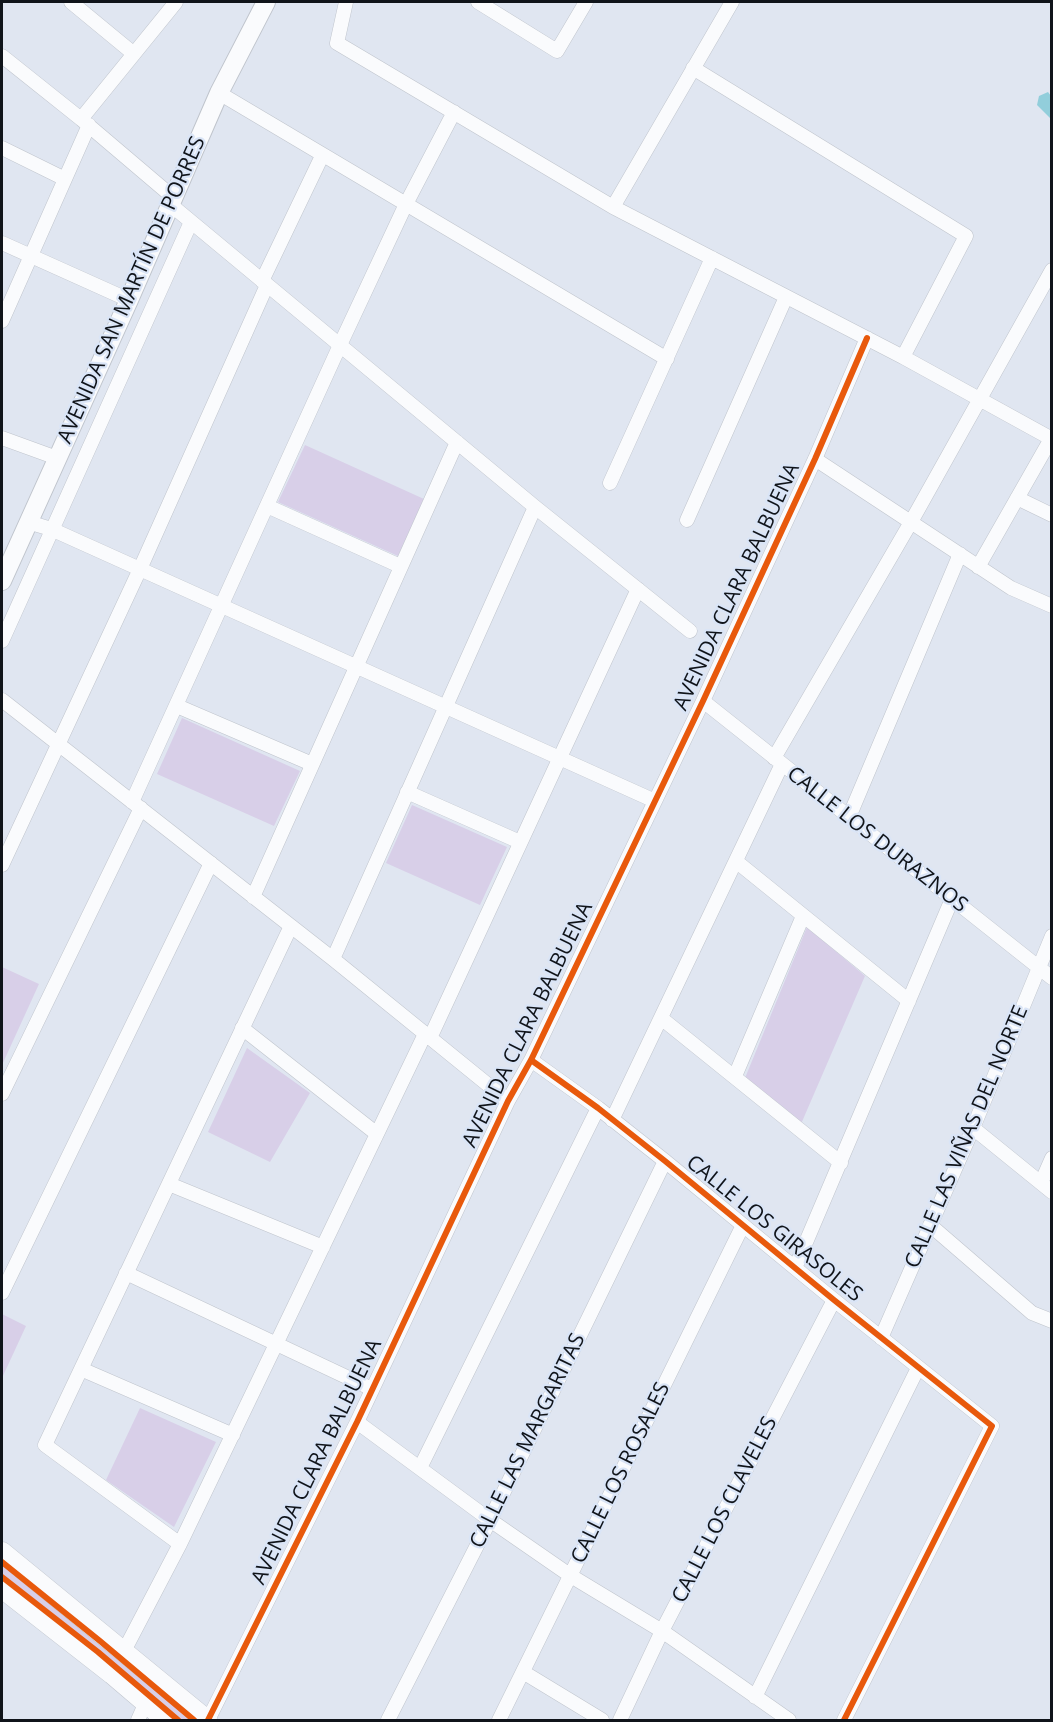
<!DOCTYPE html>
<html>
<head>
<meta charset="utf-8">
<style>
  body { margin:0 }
  #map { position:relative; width:1053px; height:1722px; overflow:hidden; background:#e0e6f1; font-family:"Open Sans",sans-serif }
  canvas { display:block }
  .frame { position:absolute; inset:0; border:3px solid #10141a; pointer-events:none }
</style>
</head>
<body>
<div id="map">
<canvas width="1053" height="1722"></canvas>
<div class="frame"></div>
</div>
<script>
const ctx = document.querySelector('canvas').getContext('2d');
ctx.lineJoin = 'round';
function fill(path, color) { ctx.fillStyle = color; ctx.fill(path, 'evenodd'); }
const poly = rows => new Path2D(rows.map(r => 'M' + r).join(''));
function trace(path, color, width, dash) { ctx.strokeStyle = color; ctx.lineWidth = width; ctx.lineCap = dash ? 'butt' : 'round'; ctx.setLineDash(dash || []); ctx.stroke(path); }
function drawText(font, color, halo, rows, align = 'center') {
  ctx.font = font + ' "Open Sans",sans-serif'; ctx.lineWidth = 4.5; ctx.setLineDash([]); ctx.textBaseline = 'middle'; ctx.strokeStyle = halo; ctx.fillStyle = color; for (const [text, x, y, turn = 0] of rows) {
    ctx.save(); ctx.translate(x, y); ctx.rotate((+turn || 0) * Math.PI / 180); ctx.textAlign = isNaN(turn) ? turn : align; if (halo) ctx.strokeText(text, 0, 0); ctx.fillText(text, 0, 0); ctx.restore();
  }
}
fill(poly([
  [305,445,424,499,398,556,278,502],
  [182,718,300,771,274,826,157,774],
  [412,805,507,847,480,905,386,863],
  [807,927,865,976,801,1124,745,1078],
  [2,967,39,984,2,1065],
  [247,1048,310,1093,270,1162,208,1132],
  [2,1314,26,1326,2,1378],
  [140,1408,216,1442,174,1527,106,1480],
  [2,1564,193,1720,179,1720,2,1577]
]), '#d8cfe8');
fill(poly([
  [1048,92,1051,96,1051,119,1037,105,1039,96]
]), '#92cedb');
const minor = poly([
  [71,2,134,54],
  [346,2,337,43,613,207,903,357,1052,439],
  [478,2,557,51,586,2],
  [2,56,81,119,174,198],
  [693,68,966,236,903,357],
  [219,93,667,359],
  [81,119,176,2],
  [2,148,65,179],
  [171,205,535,507,690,631],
  [613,207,732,2],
  [2,243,129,300],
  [262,281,322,156],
  [2,321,89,125],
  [2,438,57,458],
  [815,459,1011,588,1052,606],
  [610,483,712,258],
  [1017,498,1052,515],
  [267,506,400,566],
  [687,520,786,297],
  [28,522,51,529,655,801],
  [978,567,1052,437],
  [2,641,191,222],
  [2,700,333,959,508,1101],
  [703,701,1052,978],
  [177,706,312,764],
  [774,758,911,522,1052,270],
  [407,792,520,842],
  [132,802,340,345,406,204,454,112],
  [849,817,960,554],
  [737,862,909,1001],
  [2,865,140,569,267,285],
  [253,897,457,442],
  [333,959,535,507],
  [661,1018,841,1163],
  [242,1028,377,1134],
  [430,1038,638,589],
  [531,1060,598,1108,665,1161,834,1300,992,1426,844,1720],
  [735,1076,803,916],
  [2,1094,141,808],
  [612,1120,782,764],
  [973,1128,1052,1192],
  [1041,1183,1052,1158],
  [169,1184,323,1247],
  [930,1225,1032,1313,1052,1321],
  [795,1268,952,899],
  [126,1273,372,1389],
  [2,1293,211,863],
  [881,1338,973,1128,1052,936],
  [81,1369,233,1435],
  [357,1422,490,1520,571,1576,662,1631,789,1720],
  [420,1468,598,1108],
  [180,1544,45,1445,291,926],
  [124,1651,180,1544,425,1034],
  [523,1672,602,1720],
  [755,1697,918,1368],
  [138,1720,146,1702],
  [208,1720,357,1422,508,1101,531,1060,703,701,815,459,867,338],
  [388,1720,490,1520,665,1161],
  [499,1720,743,1225],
  [620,1720,662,1631,834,1300]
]);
const tertiary = poly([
  [2,581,129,300,219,93,266,2]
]);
const secondary = poly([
  [2,1552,207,1720],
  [2,1588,112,1674,166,1720]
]);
trace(minor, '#bfc4cc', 15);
trace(tertiary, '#bfc4cc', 20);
trace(secondary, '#bfc4cc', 21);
trace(minor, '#fafbfd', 14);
trace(tertiary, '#fafbfd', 18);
trace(secondary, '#fafbfd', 20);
trace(poly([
  [531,1060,598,1108,665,1161,834,1300,992,1426,844,1720],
  [2,1562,100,1641,194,1720],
  [2,1577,98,1652,178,1720],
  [208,1720,357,1422,508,1101,531,1060,703,701,815,459,867,338]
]), '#e8590c', 6);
drawText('21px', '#10141a', '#dae5f7', [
  ["AVENIDA SAN MARTÍN DE PORRES",132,290,-66],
  ["AVENIDA CLARA BALBUENA",737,587,-65],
  ["CALLE LOS DURAZNOS",877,840,38],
  ["AVENIDA CLARA BALBUENA",528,1025,-64],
  ["CALLE LAS VIÑAS DEL NORTE",967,1137,-67],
  ["CALLE LOS GIRASOLES",774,1229,39],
  ["CALLE LAS MARGARITAS",528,1441,-64],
  ["AVENIDA CLARA BALBUENA",317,1462,-64],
  ["CALLE LOS ROSALES",621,1473,-64],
  ["CALLE LOS CLAVELES",725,1510,-63]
]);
</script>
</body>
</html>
